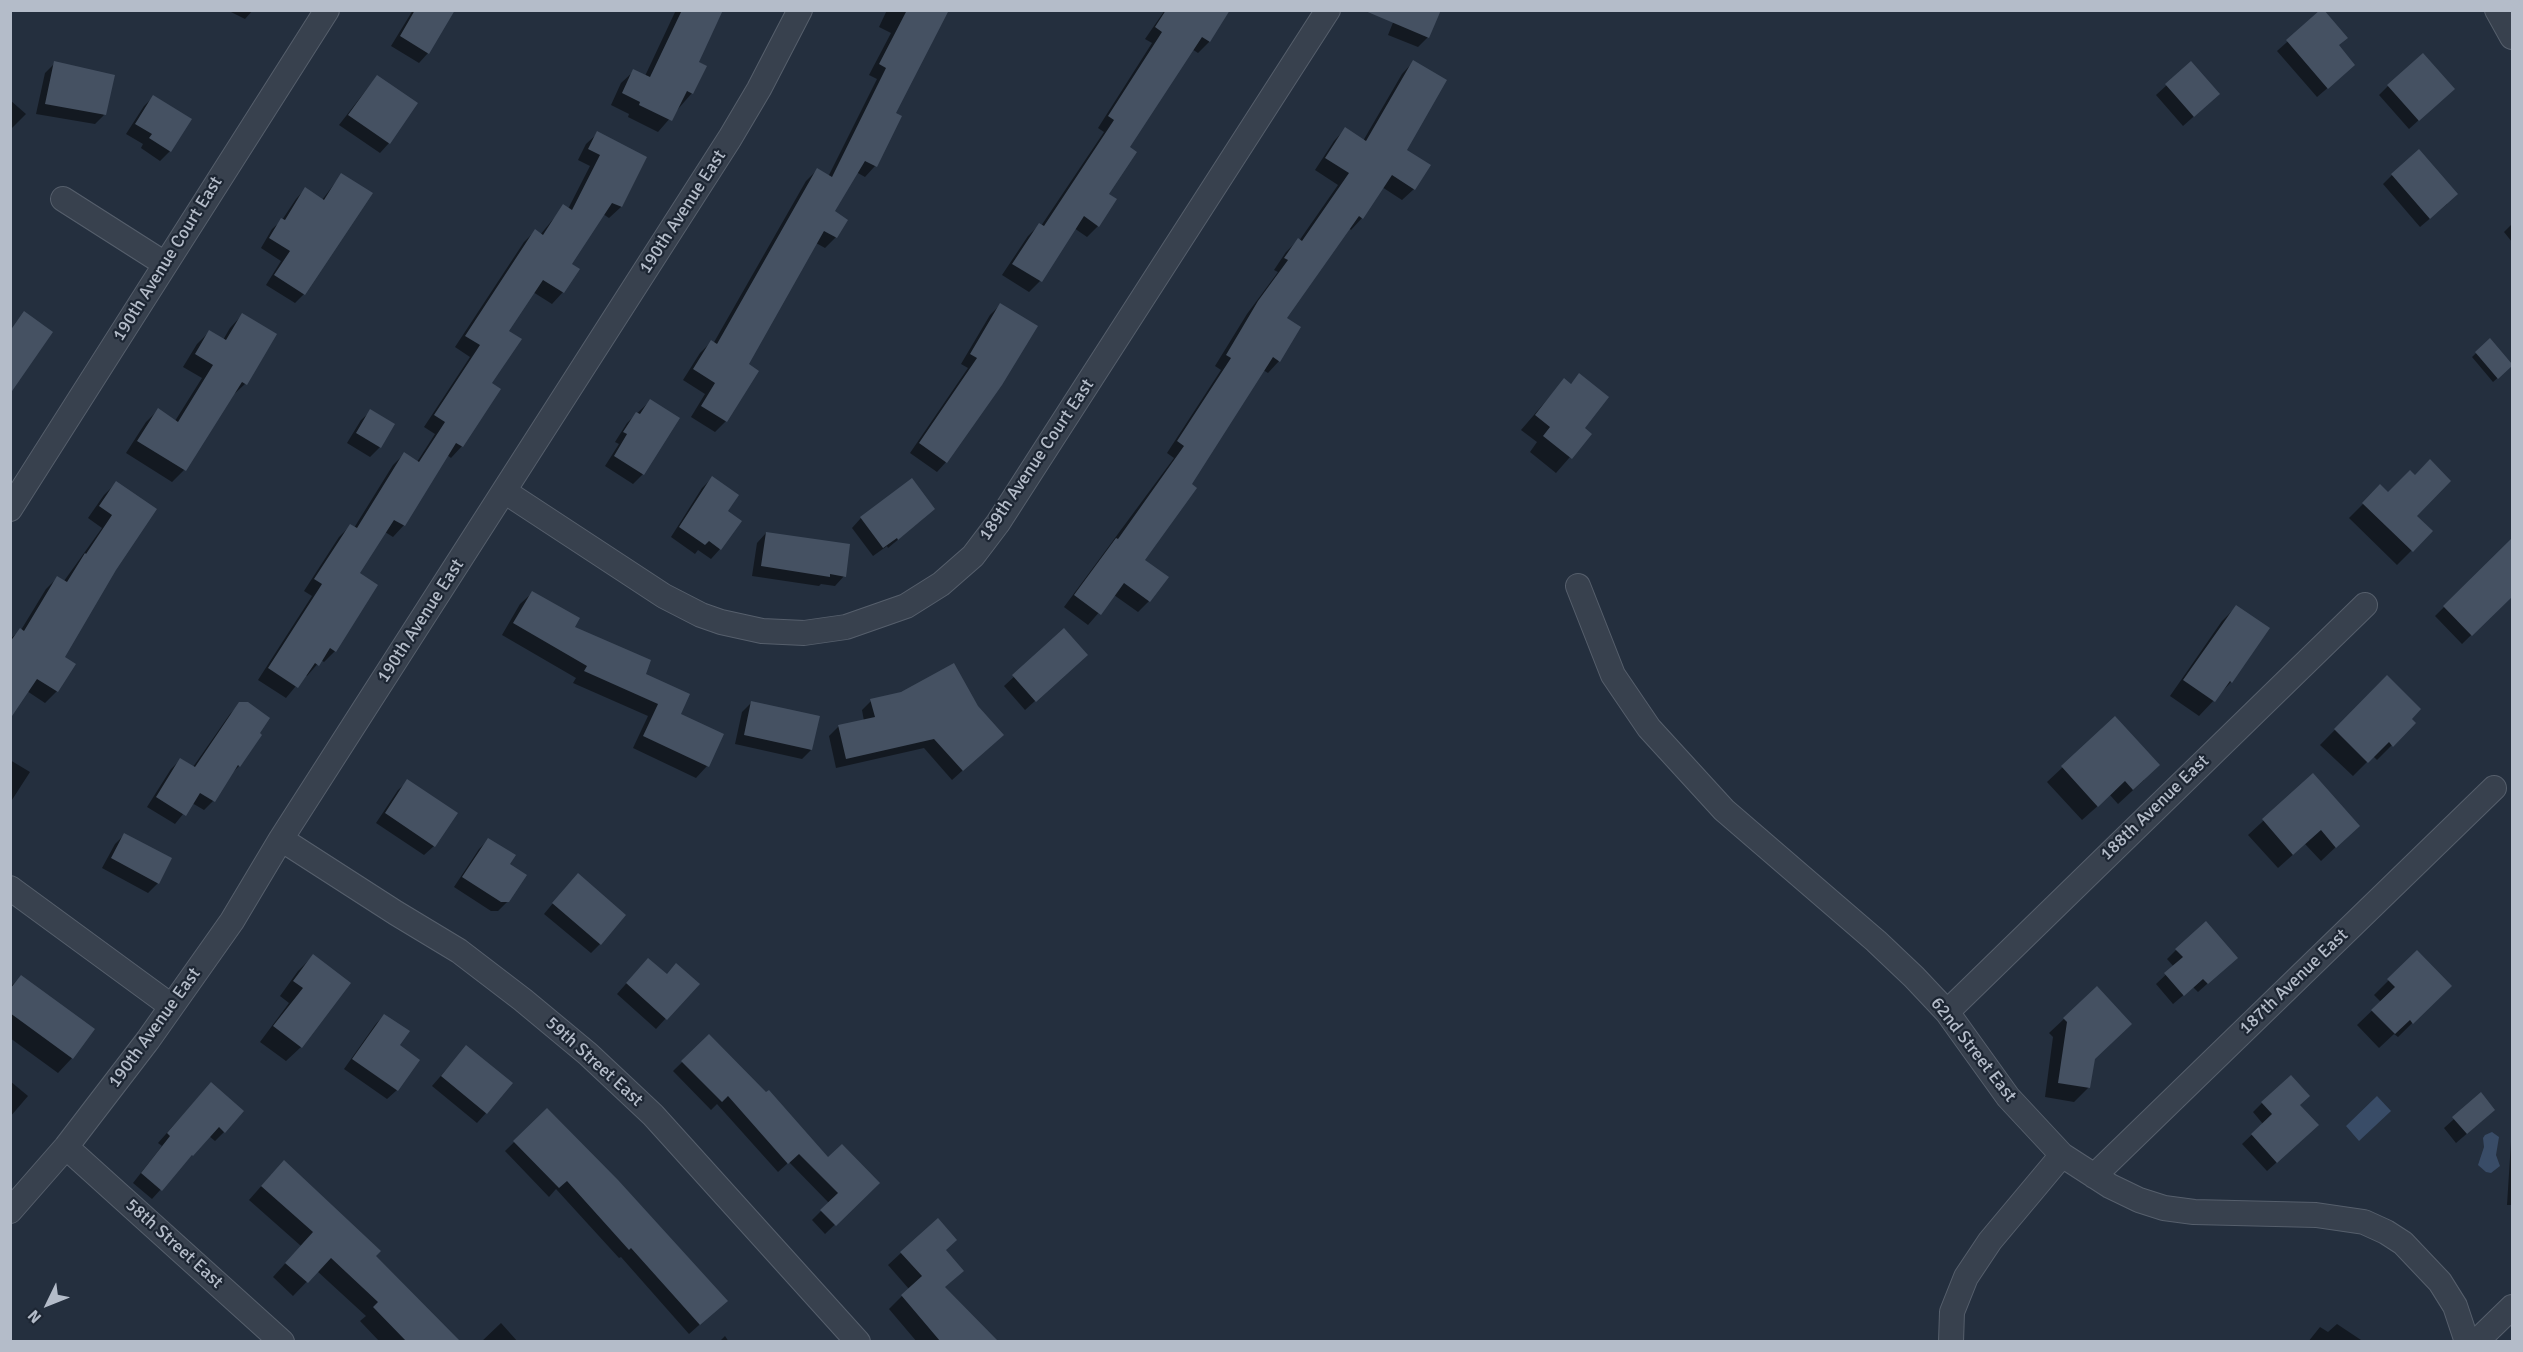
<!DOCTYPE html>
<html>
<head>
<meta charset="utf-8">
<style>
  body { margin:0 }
  #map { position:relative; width:2523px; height:1352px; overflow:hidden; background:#242f3e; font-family:Signika,sans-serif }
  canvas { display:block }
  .frame { position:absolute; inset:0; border:12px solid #b4bcc9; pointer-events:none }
  .north { position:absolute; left:18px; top:1274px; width:60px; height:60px; -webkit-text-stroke:4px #1d2633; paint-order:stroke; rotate:227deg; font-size:16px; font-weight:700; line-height:24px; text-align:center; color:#b4bcc9 }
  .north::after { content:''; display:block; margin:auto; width:21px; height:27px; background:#b4bcc9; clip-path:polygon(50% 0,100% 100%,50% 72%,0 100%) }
</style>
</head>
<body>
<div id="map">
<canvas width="2523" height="1352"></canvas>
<div class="frame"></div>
<div class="north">N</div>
</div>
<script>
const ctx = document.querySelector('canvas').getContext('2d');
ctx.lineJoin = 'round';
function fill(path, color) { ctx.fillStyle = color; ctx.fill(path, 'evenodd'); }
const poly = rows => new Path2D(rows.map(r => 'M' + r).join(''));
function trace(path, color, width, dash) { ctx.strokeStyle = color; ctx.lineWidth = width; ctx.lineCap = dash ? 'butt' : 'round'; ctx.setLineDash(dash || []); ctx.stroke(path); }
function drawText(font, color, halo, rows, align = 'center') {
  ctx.font = font + ' Signika,sans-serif'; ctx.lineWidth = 4.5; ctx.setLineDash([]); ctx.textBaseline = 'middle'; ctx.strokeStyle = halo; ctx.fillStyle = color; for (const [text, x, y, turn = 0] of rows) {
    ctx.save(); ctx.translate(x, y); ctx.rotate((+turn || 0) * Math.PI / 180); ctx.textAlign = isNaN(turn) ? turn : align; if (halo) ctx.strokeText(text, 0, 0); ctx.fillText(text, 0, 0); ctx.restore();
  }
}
fill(poly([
  [2377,1096,2391,1111,2359,1141,2346,1126],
  [2492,1132,2499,1137,2496,1155,2500,1166,2491,1173,2486,1172,2478,1165,2484,1147,2483,1138,2485,1135]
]), '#394c67');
fill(poly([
  [227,10,253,10,245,19],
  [413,10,454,10,428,53,419,63,391,46],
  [676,10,722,10,697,63,692,93,658,132,628,117,629,114,611,105,621,83,634,71,645,76],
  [887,10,948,10,894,114,875,166,865,177,856,172,833,212,846,220,836,237,825,248,816,243,747,365,757,371,726,421,715,432,691,417,705,394,683,380,700,353,711,342,713,344,806,181,817,170,828,177,877,79,869,75,891,33,879,27],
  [1165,10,1218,10,1226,15,1209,42,1198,53,1192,49,1128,147,1107,194,1098,226,1087,237,1074,228,1040,281,1029,292,1002,275,1028,236,1039,225,1041,226,1104,132,1098,128,1152,43,1145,39],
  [1398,10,1428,37,1418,47,1388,35],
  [2322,11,2337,46,2344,74,2317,97,2277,51],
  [1413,62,1405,150,1414,189,1402,200,1382,187,1362,218,1351,230,1349,228,1284,319,1299,328,1279,361,1268,373,1263,370,1143,560,1149,601,1138,612,1114,595,1088,625,1064,607,1174,458,1167,453,1221,370,1215,366,1247,314,1278,272,1274,270,1286,252,1298,240,1299,241,1338,185,1315,170,1334,141,1345,129,1363,141,1402,74],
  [55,63,104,115,95,124,36,114,45,73],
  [2191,63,2209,103,2183,126,2156,95],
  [377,76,389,143,380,153,339,125],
  [2388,86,2443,98,2409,129,2379,95],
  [153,97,190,120,170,151,160,161,141,148,143,144,126,134,144,106],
  [10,100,26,114,10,130],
  [598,133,645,157,621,207,609,218,603,214,570,264,578,269,563,292,552,304,533,292,507,331,490,384,462,446,451,458,447,455,404,525,393,537,385,532,358,573,335,651,324,662,321,660,307,676,305,675,286,698,258,680,312,596,304,591,339,537,350,526,354,528,393,465,404,454,417,462,435,434,424,427,470,357,455,347,524,242,535,231,540,235,564,206,568,209,590,166,578,160,586,144],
  [341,175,304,294,295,303,266,285,281,261,261,248,272,229,282,220,296,199,305,189,322,200],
  [2392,175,2447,204,2420,227,2383,184],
  [2512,224,2512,242,2504,232],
  [1000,305,946,462,937,472,910,453,968,368,961,364,990,315],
  [242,315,275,335,245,384,232,396,184,470,172,482,126,453,146,422,158,410,175,421,202,378,183,367,197,344,209,332,223,340,230,328],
  [2490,340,2512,365,2493,382,2472,357],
  [1580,375,1583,428,1590,434,1556,473,1530,452,1537,442,1521,430,1564,380,1570,385],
  [650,401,643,474,633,484,605,466,619,444,615,442,627,423],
  [371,411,393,424,380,447,370,457,347,443,361,420],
  [712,478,720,549,711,559,698,550,695,554,671,537,702,488],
  [116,483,115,570,63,657,74,665,57,691,45,703,27,691,10,715,10,639,21,630,46,589,58,577,64,581,102,528,88,518,104,495],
  [2380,487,2431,531,2397,565,2349,518],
  [861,518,924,518,888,548,887,546,873,556,852,528],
  [766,533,844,576,835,586,821,584,819,586,752,576,757,543],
  [2512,540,2512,576,2508,581,2512,586,2512,595,2462,644,2435,616],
  [532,593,573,627,644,674,679,714,707,766,696,778,633,748,648,716,573,683,576,678,502,635,520,604],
  [2236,607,2231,682,2199,716,2170,696,2222,621],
  [1064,631,1076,664,1025,710,1004,686],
  [2387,677,2414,723,2377,760,2373,756,2353,776,2320,745],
  [871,701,992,744,952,780,924,748,836,768,829,736,839,726,864,721,862,710],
  [752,702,811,750,802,759,735,744,742,712],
  [240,704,239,766,230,775,213,801,204,810,192,803,175,824,147,807,171,769,181,759,193,767,230,714],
  [2115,718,2144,780,2118,804,2110,795,2082,820,2047,782],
  [10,760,30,772,10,803],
  [2313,775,2358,826,2321,861,2305,844,2278,868,2248,835],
  [408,781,434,846,424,855,376,823,398,790],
  [124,835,158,883,148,893,102,868,115,844],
  [489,839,508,864,508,901,498,911,491,911,454,887,479,849],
  [568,885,600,944,591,953,544,914],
  [2176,950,2226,967,2198,992,2193,987,2173,1004,2156,984,2174,967,2167,959],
  [2417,952,2450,986,2398,1037,2394,1034,2379,1048,2357,1025,2381,1002,2374,995],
  [313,956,301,1047,286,1061,260,1042,289,1003,280,996,298,971],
  [639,969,697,984,656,1029,617,994],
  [21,977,72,1058,58,1073,10,1038,10,987],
  [2097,988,2093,1059,2089,1087,2074,1102,2045,1097,2053,1037,2049,1033],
  [384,1015,398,1046,397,1090,387,1099,344,1069,375,1025],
  [709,1036,828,1159,878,1183,825,1234,812,1220,829,1203,789,1162,778,1172,717,1104,711,1110,673,1071],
  [466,1047,486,1113,477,1123,432,1086],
  [10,1081,28,1096,10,1117],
  [202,1093,224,1132,215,1141,209,1136,152,1199,133,1183,162,1146,158,1143],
  [2481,1095,2484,1119,2456,1143,2444,1128],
  [2262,1103,2298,1105,2307,1135,2267,1171,2242,1144,2263,1124,2253,1112],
  [547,1110,716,1310,689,1334,621,1257,619,1258,556,1189,549,1197,505,1151],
  [2512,1126,2512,1205,2507,1205],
  [271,1175,374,1256,454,1337,449,1342,380,1342,360,1321,366,1316,317,1271,293,1296,273,1277,301,1246,249,1200],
  [944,1251,944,1288,996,1342,917,1342,889,1309,909,1289,888,1265,901,1253],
  [501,1323,518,1342,481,1342],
  [2337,1324,2364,1342,2308,1342,2320,1327,2328,1332],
  [725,1336,729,1342,719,1342]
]), '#0007');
fill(poly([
  [415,10,455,10,429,54,400,36],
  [682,10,723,10,699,62,707,66,693,94,687,91,672,121,639,105,640,102,622,93,633,69,650,77],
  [907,10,949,10,896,113,902,116,877,167,865,161,835,211,848,220,837,238,824,231,749,364,759,371,727,422,701,406,715,383,693,369,711,340,717,344,817,168,832,177,886,68,879,64],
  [1166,10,1230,10,1210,42,1202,37,1130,147,1137,152,1109,194,1117,199,1099,227,1084,216,1042,282,1012,264,1039,223,1044,226,1114,120,1108,116,1162,32,1155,27],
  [1363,10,1441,10,1429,38],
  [2320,10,2324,10,2348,38,2339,45,2355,65,2328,89,2286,40],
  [2423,53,2455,89,2419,121,2387,85],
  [1413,60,1447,80,1407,150,1431,165,1415,190,1392,175,1363,219,1359,216,1287,318,1301,327,1280,362,1273,357,1192,484,1197,488,1145,560,1169,577,1150,602,1124,583,1101,615,1074,595,1116,538,1118,539,1184,446,1177,441,1231,358,1226,355,1258,301,1288,260,1284,258,1298,238,1302,241,1349,173,1325,158,1345,127,1366,141],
  [54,61,115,75,106,115,45,104],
  [2191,61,2220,94,2194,117,2165,84],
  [377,75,418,103,390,144,348,115],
  [153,95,192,119,171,152,149,138,152,134,135,124],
  [597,131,647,157,622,207,612,203,572,264,580,269,564,293,543,280,509,331,522,339,492,383,501,389,463,447,456,443,405,526,394,520,360,573,378,585,336,652,330,648,319,666,315,663,298,688,268,668,322,584,314,579,350,524,357,528,404,452,419,462,445,422,434,415,480,345,465,336,535,229,543,235,563,204,572,210,600,155,588,149],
  [2419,149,2458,194,2430,219,2391,174],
  [341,173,373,193,305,295,274,275,290,251,269,238,281,218,285,220,305,187,324,200],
  [1000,303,1038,326,1002,385,947,463,919,443,977,358,970,354],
  [24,311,53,332,10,394,10,331],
  [242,313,277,334,247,385,242,382,186,471,137,441,158,408,178,422,213,365,195,354,209,330,226,340],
  [2490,338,2512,364,2512,366,2498,379,2475,352],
  [1579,373,1609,397,1585,428,1592,434,1572,459,1543,436,1550,427,1535,415,1564,378,1571,384],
  [650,399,680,418,644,475,614,456,627,434,623,432,636,412,640,414],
  [370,409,395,424,381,448,356,433],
  [2430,459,2451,481,2417,516,2433,531,2413,552,2362,503,2380,484,2388,492,2410,470,2415,475],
  [712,476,739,495,728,511,742,521,721,550,709,541,705,545,679,527],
  [912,478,935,509,898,540,897,538,883,548,860,517],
  [116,481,157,509,116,570,65,657,76,664,58,692,37,679,10,719,10,642,20,628,24,631,57,576,67,582,85,553,86,554,112,515,99,506],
  [766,532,850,544,846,577,830,574,830,577,761,566],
  [2512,538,2512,597,2472,636,2443,606],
  [532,591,580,618,575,627,651,660,646,674,690,694,681,714,724,734,709,767,643,736,658,704,584,671,587,666,513,623],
  [2236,605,2270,628,2232,683,2230,681,2215,702,2183,680],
  [1064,628,1088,655,1036,702,1012,675],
  [954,663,978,706,1004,735,963,771,934,739,846,759,838,725,875,717,870,699,901,692],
  [2387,675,2421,709,2412,719,2416,723,2393,747,2389,742,2368,763,2334,729],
  [751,701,820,716,812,750,744,735],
  [239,702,248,702,270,718,260,733,262,735,240,767,238,765,215,802,200,793,186,816,156,797,180,758,195,767],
  [2115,716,2160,765,2133,790,2125,781,2098,807,2061,766],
  [2313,773,2360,826,2336,848,2321,830,2293,855,2262,819],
  [407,779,458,813,435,847,385,813],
  [124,833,172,858,159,884,111,858],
  [488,838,516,855,510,864,527,875,509,902,501,902,462,877],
  [578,873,626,915,601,945,552,903],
  [2206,921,2238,958,2208,984,2203,979,2184,996,2164,973,2183,957,2175,949],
  [2417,950,2452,986,2413,1024,2410,1020,2395,1034,2371,1010,2395,987,2387,979],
  [313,954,351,983,302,1048,273,1026,303,988,293,981],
  [648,958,667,974,676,963,700,984,667,1020,626,983],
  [21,975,95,1029,73,1059,10,1013,10,989],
  [2097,986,2132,1024,2095,1059,2090,1088,2058,1083,2067,1022,2063,1018],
  [384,1014,410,1031,400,1045,420,1060,398,1091,352,1059],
  [709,1034,766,1092,769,1090,828,1157,842,1144,880,1183,836,1226,820,1210,838,1193,799,1154,788,1164,728,1096,722,1102,681,1061],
  [466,1045,513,1083,487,1114,441,1076],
  [2291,1075,2310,1096,2300,1105,2319,1125,2277,1163,2251,1134,2272,1114,2261,1102],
  [211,1082,244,1111,225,1133,219,1127,193,1156,192,1155,162,1191,141,1173,170,1136,167,1133],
  [2481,1092,2495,1110,2467,1134,2452,1117],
  [547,1108,618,1180,728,1301,700,1325,631,1248,629,1250,567,1181,559,1188,513,1141],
  [284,1160,381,1251,376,1256,460,1341,406,1341,373,1307,378,1302,331,1258,308,1283,285,1263,313,1232,261,1186],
  [938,1218,957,1240,946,1250,964,1271,945,1287,998,1341,940,1341,901,1295,922,1276,900,1252]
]), '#455162');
const minor = poly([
  [2497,10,2512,37],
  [63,199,165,264],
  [504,491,664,596,701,615,721,622,762,631,804,633,846,627,906,606,941,584,973,556,998,523,1328,10],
  [10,509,327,10],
  [1578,586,1613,675,1649,728,1724,810,1876,941,1914,977,1947,1012,2008,1097,2062,1155,2110,1186,2139,1200,2164,1208,2194,1212,2316,1215,2364,1222,2386,1232,2403,1243,2440,1282,2455,1306,2467,1342],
  [281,839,396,913,459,951,523,1000,588,1054,653,1115,858,1342],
  [10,888,171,1006],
  [1947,1012,2365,605],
  [66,1147,282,1342],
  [2094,1176,2494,788],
  [10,1211,66,1147,148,1040,232,921,281,839,730,138,759,89,800,10],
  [1951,1342,1952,1312,1966,1277,1990,1241,2062,1155],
  [2476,1342,2512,1307]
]);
trace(minor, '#565f6c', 26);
trace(minor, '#38414e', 24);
drawText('18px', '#b4bcc9', '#1d2633', [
  ["190th Avenue East",683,212,-57],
  ["190th Avenue Court East",168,259,-58],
  ["189th Avenue Court East",1037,460,-56],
  ["190th Avenue East",421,621,-57],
  ["188th Avenue East",2155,808,-44],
  ["187th Avenue East",2294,982,-44],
  ["190th Avenue East",155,1028,-54],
  ["62nd Street East",1973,1050,52],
  ["59th Street East",594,1062,42],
  ["58th Street East",174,1244,42]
]);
</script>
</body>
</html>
